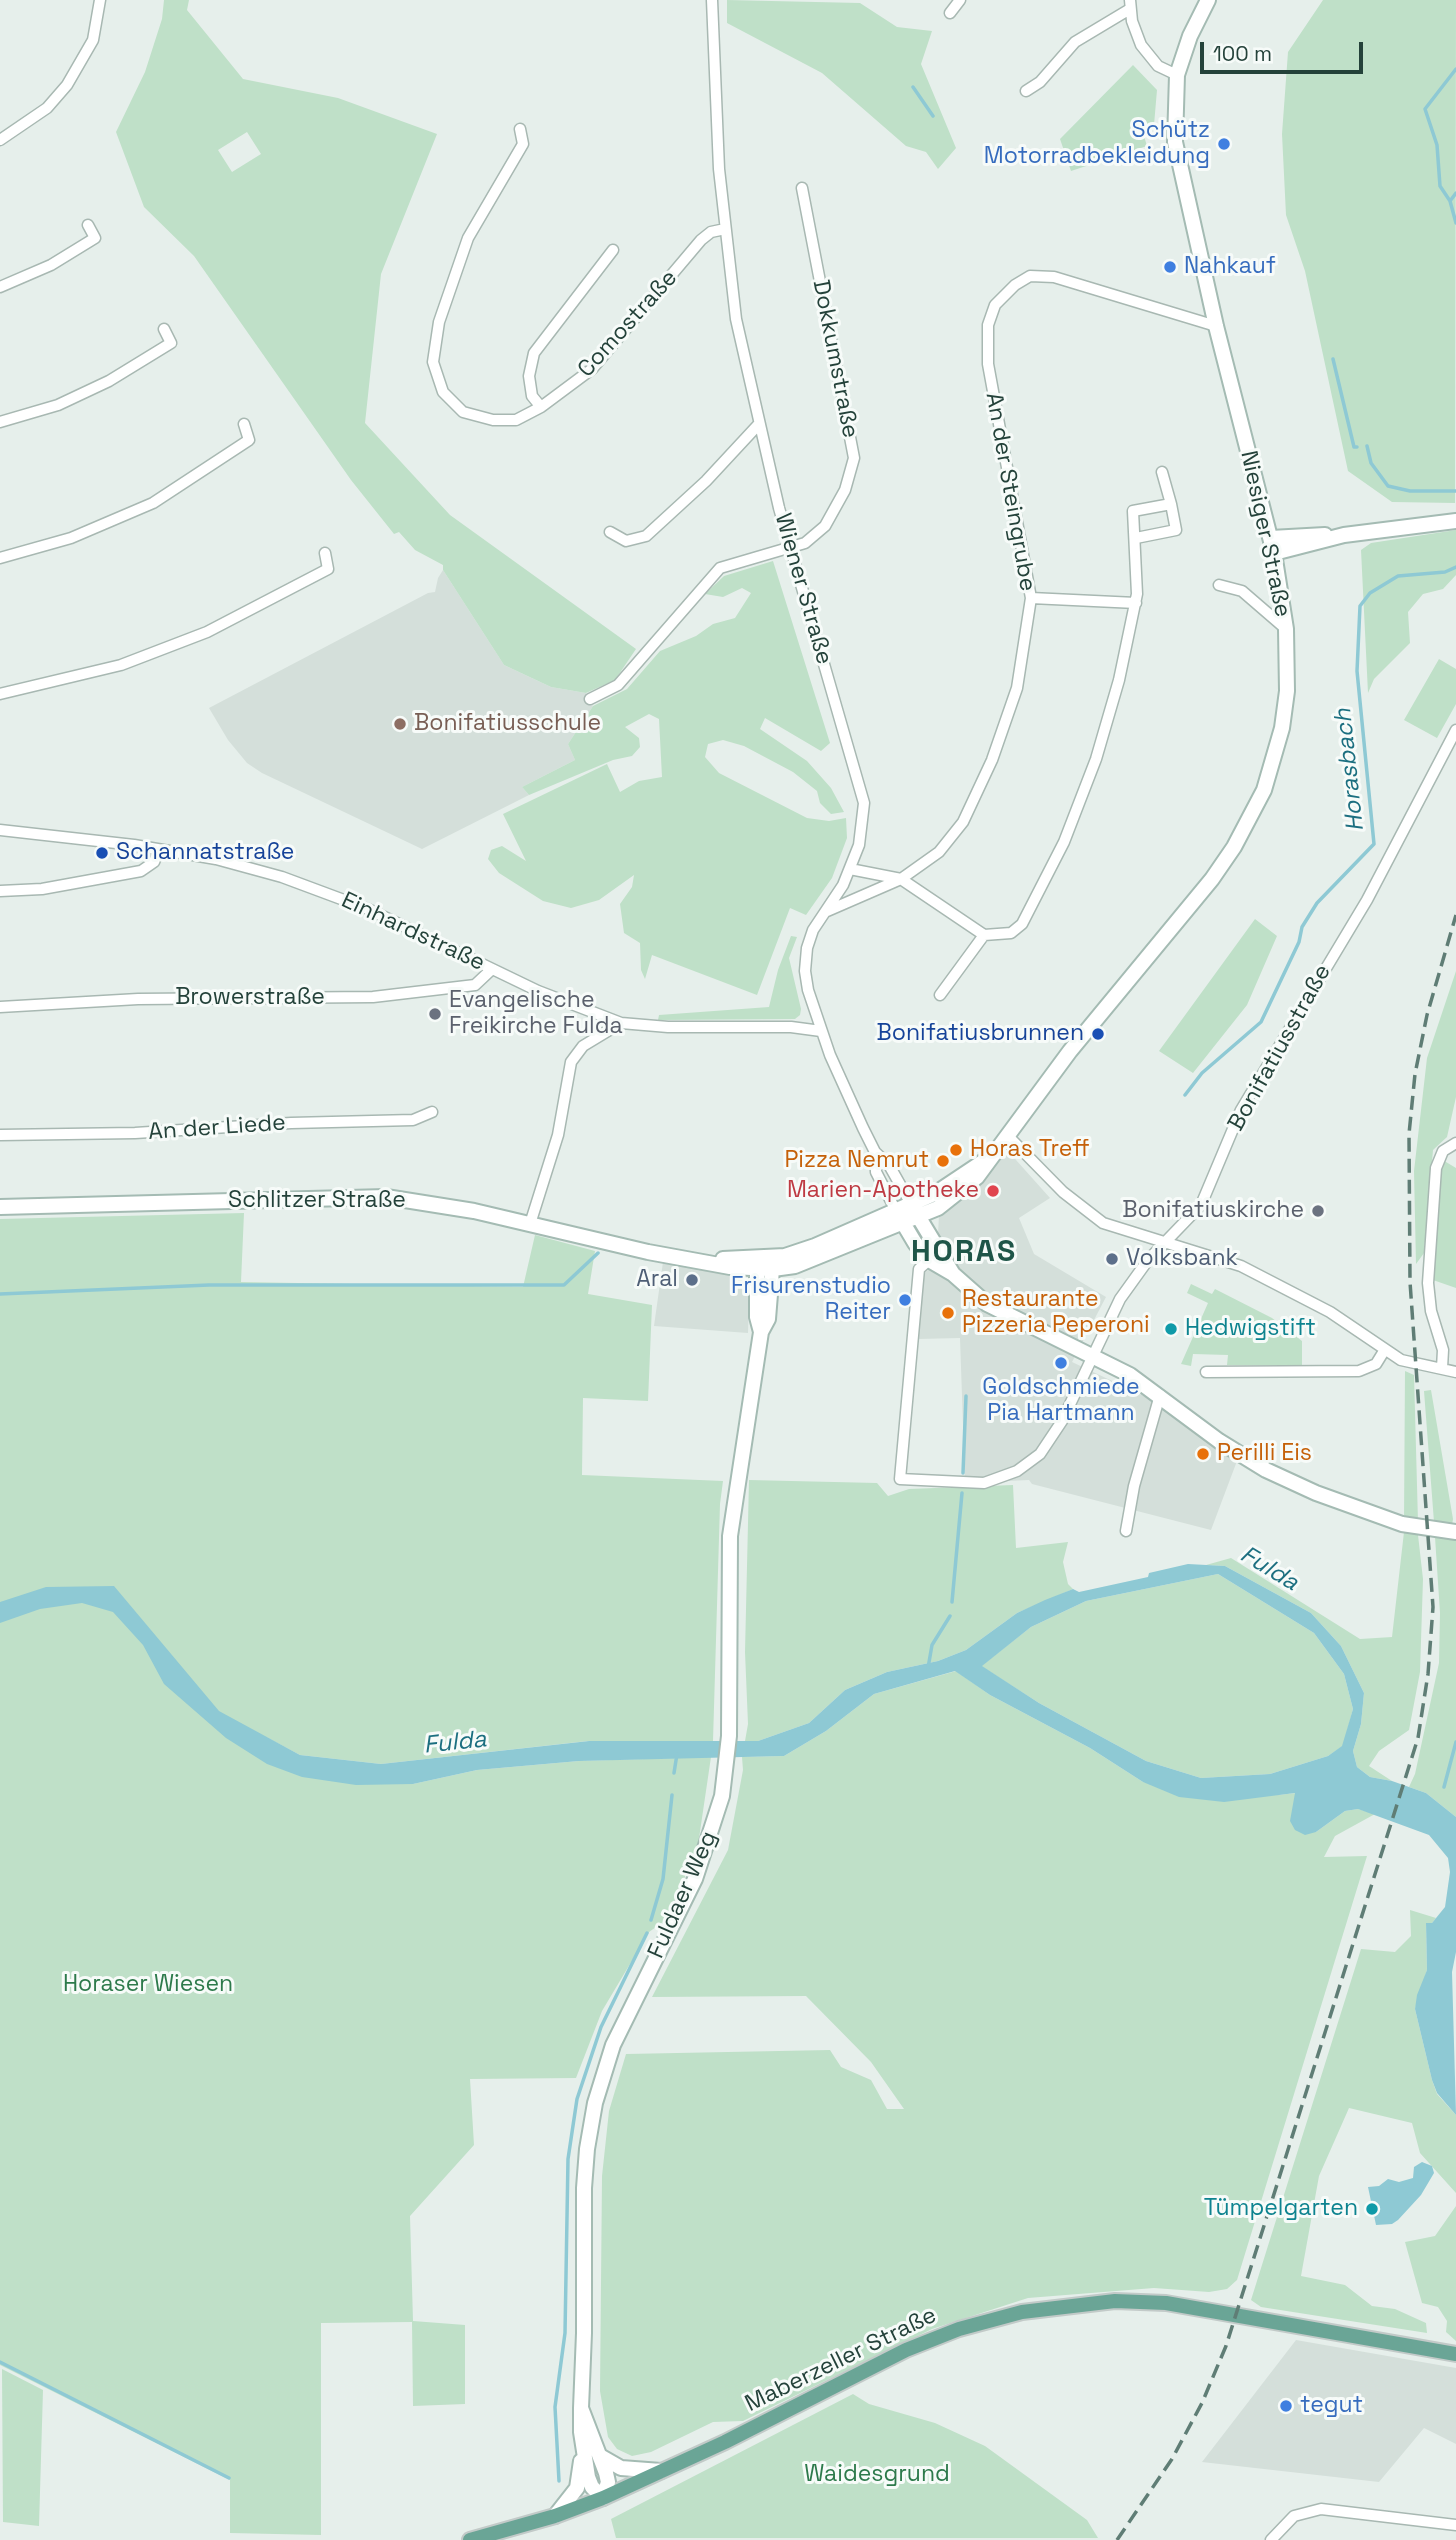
<!DOCTYPE html>
<html>
<head>
<meta charset="utf-8">
<style>
  body { margin:0 }
  #map { position:relative; width:1456px; height:2540px; overflow:hidden; background:#e6efeb; font-family:"Space Grotesk",sans-serif }
  canvas { display:block }
  .scale { position:absolute; left:1200px; top:42px; width:163px; height:32px; box-sizing:border-box; border:4px solid #24423a; border-top:0; padding-left:9px; font-size:21px; line-height:24px; white-space:nowrap; color:#24423a; -webkit-text-stroke:5px #f7fbf9; paint-order:stroke }
</style>
</head>
<body>
<div id="map">
<canvas width="1456" height="2540"></canvas>
<div class="scale">100 m</div>
</div>
<script>
const ctx = document.querySelector('canvas').getContext('2d');
ctx.lineJoin = 'round';
function fill(path, color) { ctx.fillStyle = color; ctx.fill(path, 'evenodd'); }
const poly = rows => new Path2D(rows.map(r => 'M' + r).join(''));
function trace(path, color, width, dash) { ctx.strokeStyle = color; ctx.lineWidth = width; ctx.lineCap = dash ? 'butt' : 'round'; ctx.setLineDash(dash || []); ctx.stroke(path); }
function drawText(font, color, halo, rows, align = 'center') {
  ctx.font = font + ' "Space Grotesk",sans-serif'; ctx.lineWidth = 6; ctx.setLineDash([]); ctx.textBaseline = 'middle'; ctx.strokeStyle = halo; ctx.fillStyle = color; for (const [text, x, y, turn = 0] of rows) {
    ctx.save(); ctx.translate(x, y); ctx.rotate((+turn || 0) * Math.PI / 180); ctx.textAlign = isNaN(turn) ? turn : align; if (halo) ctx.strokeText(text, 0, 0); ctx.fillText(text, 0, 0); ctx.restore();
  }
}
fill(poly([
  [443,570,504,665,551,687,586,693,593,706,568,744,575,760,522,787,529,795,422,849,262,773,247,763,228,740,209,708,428,593,435,592,438,578],
  [1008,1151,1050,1198,1019,1218,1034,1254,1106,1297,1072,1362,1146,1397,1237,1461,1211,1530,1032,1484,1029,1480,965,1483,960,1338,918,1339,924,1273,950,1254,938,1234,939,1215],
  [663,1262,737,1276,745,1280,749,1296,748,1333,654,1326],
  [1296,2340,1456,2368,1456,2444,1424,2428,1379,2482,1202,2462]
]), '#d4dfda');
fill(poly([
  [164,0,189,0,187,10,243,79,338,98,437,134,381,274,365,423,450,515,636,649,615,680,586,693,551,687,504,665,443,570,443,565,415,550,399,532,394,534,351,480,194,256,144,207,116,132,145,72,162,19],
  [247,132,261,154,232,172,218,150],
  [727,0,860,3,897,27,932,31,921,64,956,148,938,169,926,152,906,146,822,73,727,23],
  [1323,0,1456,0,1455,503,1392,502,1348,471,1305,271,1286,215,1282,134,1288,52],
  [1133,65,1157,90,1154,125,1141,126,1147,146,1071,171,1060,139],
  [1456,530,1456,575,1443,589,1423,594,1408,612,1410,643,1374,679,1368,693,1361,550,1371,543],
  [773,561,830,743,821,751,765,718,760,729,807,761,831,788,844,812,831,814,820,803,817,791,793,772,744,746,723,740,708,744,705,757,719,773,807,818,829,821,846,818,847,838,832,878,806,915,790,908,757,995,652,955,645,979,641,970,640,943,624,933,620,904,632,887,634,875,599,900,571,908,543,901,499,873,488,859,491,850,502,846,526,861,503,814,607,764,620,792,639,781,662,777,659,719,649,714,625,727,639,738,640,747,632,756,613,760,529,795,522,787,575,760,568,744,593,706,627,689,660,651,696,636,713,624,735,618,751,593,742,588,723,597,705,594,724,576],
  [1439,659,1456,669,1456,704,1437,738,1404,720],
  [1255,919,1277,936,1247,1005,1193,1073,1159,1051],
  [791,936,797,937,789,958,801,1009,800,1015,795,1019,658,1020,659,1015,769,1007,778,970],
  [1456,971,1456,1097,1447,1137,1433,1150,1424,1253,1416,1264,1414,1171,1427,1058],
  [1441,1159,1456,1168,1456,1288,1433,1280],
  [244,1213,241,1282,523,1287,535,1235,595,1251,588,1294,652,1305,648,1401,583,1398,582,1475,723,1481,720,1504,713,1741,588,1741,381,1764,300,1755,266,1737,273,1758,413,1784,477,1770,579,1761,711,1757,698,1845,684,1879,666,1920,649,1932,602,2011,576,2078,470,2079,474,2145,410,2216,413,2321,465,2325,465,2404,413,2406,412,2322,321,2323,321,2535,230,2533,230,2480,0,2365,0,1219],
  [1191,1284,1212,1294,1215,1289,1272,1318,1302,1341,1302,1365,1227,1365,1228,1355,1193,1354,1191,1366,1181,1364,1208,1303,1187,1293],
  [1405,1371,1414,1375,1418,1522,1404,1520],
  [1431,1390,1453,1519,1452,1525,1434,1522,1424,1391],
  [749,1480,877,1483,888,1496,909,1489,1013,1485,1016,1548,1068,1542,1063,1562,1068,1584,1073,1589,1017,1613,966,1650,938,1661,887,1672,845,1690,809,1723,758,1741,745,1741,748,1724,745,1652],
  [1404,1532,1418,1535,1423,1579,1420,1672,1409,1730,1379,1751,1369,1766,1392,1781,1370,1777,1357,1767,1353,1751,1361,1724,1364,1693,1341,1646,1311,1613,1225,1566,1206,1565,1231,1558,1360,1639,1392,1637],
  [1435,1537,1456,1540,1456,1817,1426,1793,1409,1787,1415,1774,1439,1663,1440,1613],
  [1218,1574,1314,1633,1344,1674,1353,1709,1343,1746,1328,1756,1270,1774,1201,1778,1146,1761,1039,1703,981,1666,1031,1627,1086,1601],
  [956,1671,990,1695,1090,1748,1143,1782,1278,1795,1296,1793,1316,1832,1345,1811,1358,1809,1375,1814,1335,1836,1324,1857,1367,1856,1237,2280,1227,2289,1209,2292,1154,2288,1028,2298,932,2329,743,2421,713,2422,651,2452,632,2456,617,2449,608,2437,600,2391,602,2176,609,2111,626,2054,830,2050,841,2067,871,2080,887,2109,904,2109,871,2062,806,1996,652,1997,728,1850,743,1770,742,1757,784,1756,826,1731,874,1694],
  [1410,1910,1436,1918,1432,1923,1426,1923,1427,1970,1415,2009,1432,2080,1437,2094,1456,2115,1456,2193,1420,2153,1412,2123,1349,2108,1319,2176,1301,2276,1345,2285,1372,2306,1395,2309,1426,2323,1427,2333,1261,2307,1251,2300,1361,1949,1395,1952,1411,1936],
  [1456,2206,1456,2341,1446,2332,1447,2321,1438,2307,1422,2303,1405,2242,1435,2236],
  [2,2369,43,2390,39,2526,3,2522],
  [853,2394,869,2404,935,2423,985,2446,1087,2520,1098,2538,616,2538,611,2519]
]), '#bfe0c8');
fill(poly([
  [1188,1564,1225,1566,1311,1613,1341,1646,1364,1693,1361,1724,1353,1751,1357,1767,1370,1777,1392,1781,1426,1793,1456,1817,1456,1952,1452,1972,1456,2115,1437,2093,1432,2080,1415,2009,1417,1995,1427,1970,1426,1923,1432,1923,1445,1907,1450,1872,1448,1858,1429,1835,1358,1809,1345,1811,1316,1832,1305,1835,1295,1830,1290,1821,1295,1793,1224,1802,1179,1797,1143,1782,1090,1748,990,1695,955,1671,874,1694,826,1731,784,1756,579,1761,477,1770,413,1784,356,1785,302,1777,267,1764,226,1738,164,1684,143,1645,113,1612,82,1603,40,1609,0,1623,0,1602,46,1587,114,1586,219,1711,300,1755,381,1764,589,1741,758,1741,809,1723,845,1690,887,1672,938,1661,966,1650,1017,1613,1045,1600,1073,1589,1079,1592,1148,1577,1149,1573],
  [1218,1574,1314,1633,1344,1674,1353,1709,1342,1746,1328,1756,1270,1774,1201,1778,1146,1761,1039,1703,982,1666,1031,1627,1086,1601],
  [1422,2162,1432,2166,1434,2173,1421,2195,1398,2220,1392,2224,1376,2225,1368,2187,1379,2186,1388,2179,1399,2182,1413,2178,1414,2167]
]), '#8ec9d4');
trace(poly([
  [1456,69,1425,109,1437,145,1440,186,1450,201,1456,223],
  [913,87,933,116],
  [1450,201,1456,193],
  [1333,359,1354,447,1357,447],
  [1367,446,1371,463,1388,486,1410,491,1456,491],
  [1185,1095,1202,1073,1261,1022,1299,942,1302,927,1317,903,1374,844,1357,671,1360,606,1370,593,1398,576,1445,572,1456,567],
  [0,1294,209,1285,564,1285,598,1253],
  [963,1473,966,1396],
  [952,1602,962,1493],
  [928,1668,932,1645,950,1616],
  [674,1773,677,1754],
  [1444,1787,1456,1742],
  [651,1920,663,1879,672,1795],
  [0,2362,229,2478],
  [559,2481,555,2407,565,2333,568,2159,577,2099,601,2027,647,1933]
]), '#8ec9d4', 3.5);
const street = poly([
  [712,0,719,169,736,319,779,508,864,803,859,845,843,885,813,930,807,948,805,971,808,990,830,1055,863,1128,875,1152,889,1165,911,1204],
  [1130,0,1132,21,1141,45,1158,66,1177,75],
  [950,13,960,0],
  [1026,91,1040,82,1075,42,1130,9],
  [520,129,523,144,468,238,439,322,433,362,443,392,463,412,493,420,516,420,541,407,592,369,701,240,711,232,725,229],
  [0,140,47,108,67,85,93,40,100,0],
  [0,287,51,265,95,238,88,225],
  [541,407,532,396,529,376,534,353,613,250],
  [0,422,58,405,109,381,171,343,164,329],
  [1162,472,1171,504],
  [610,532,626,541,646,536,706,481,758,425],
  [0,558,71,538,153,503,249,440,244,424],
  [1219,585,1242,591,1286,629],
  [1031,598,1136,603],
  [0,694,121,665,207,632,328,569,325,553],
  [590,699,618,685,720,568,805,543,825,526,845,490,854,458,802,188],
  [0,830,134,845,216,859,282,877,368,909,538,991,621,1023,668,1027,791,1027,821,1031],
  [850,869,901,879,984,935,1011,933,1022,924,1064,842,1096,759,1119,680,1137,594,1133,511,1171,504,1176,530,1136,538],
  [0,891,42,889,141,871,154,862,159,850],
  [825,912,901,879,939,852,963,822,992,760,1017,688,1031,598,988,364,988,325,995,305,1015,285,1030,276,1054,277,1216,326],
  [940,995,984,935],
  [0,1007,138,999,373,997,475,985,492,969],
  [0,1135,135,1133,291,1123,413,1120,432,1112],
  [1008,1136,1063,1192,1103,1223,1241,1266,1330,1312,1401,1360,1456,1372],
  [875,1152,876,1172,896,1211],
  [530,1224,558,1135,571,1062,583,1046,621,1023],
  [929,1260,919,1269,900,1479,984,1483,1017,1471,1040,1454,1062,1421,1120,1299,1148,1260,1201,1205,1241,1110,1367,900,1456,730],
  [1442,1368,1443,1350,1431,1311,1428,1283,1436,1168,1443,1151,1456,1143],
  [1206,1372,1359,1371,1376,1364,1384,1351],
  [1126,1531,1134,1486,1160,1395],
  [1271,2540,1294,2516,1321,2509,1456,2525]
]);
const secondary = poly([
  [1271,538,1325,535],
  [1274,553,1344,535,1456,521],
  [0,1207,386,1197,474,1211,648,1252,730,1267,773,1269,795,1266,938,1208,977,1177,1070,1051,1212,879,1234,847,1264,790,1282,728,1287,691,1286,629,1274,553,1216,326,1175,142,1177,75,1190,36,1208,0],
  [896,1211,915,1243,929,1260,953,1274,987,1304,1130,1375,1219,1441,1266,1470,1316,1493,1402,1524,1456,1532],
  [915,1211,953,1274],
  [723,1259,785,1256,815,1246,936,1193,987,1159],
  [757,1260,757,1317,761,1332],
  [581,2408,606,2473,608,2482,603,2498,592,2487,588,2477,581,2432,581,2408,584,2333,584,2188,587,2149,595,2103,613,2045,695,1879,722,1796,729,1736,730,1536,761,1332,768,1319,773,1257],
  [600,2456,621,2468,661,2471],
  [555,2516,577,2488,581,2461]
]);
const primary = poly([
  [470,2540,555,2516,603,2498,725,2442,906,2350,959,2329,1022,2312,1115,2301,1166,2303,1456,2354]
]);
trace(street, '#a8b8b2', 13);
trace(secondary, '#a4bbb3', 18);
trace(primary, '#c2cac8', 18);
trace(street, '#fff', 10);
trace(secondary, '#fff', 14);
trace(primary, '#6aa596', 14);
trace(poly([
  [1117,2540,1172,2459,1202,2403,1226,2346,1418,1738,1428,1674,1433,1607,1410,1282,1409,1134,1415,1074,1427,1015,1456,915]
]), '#5f7d75', 3.5, [14, 7]);
for (const [x, y, r, color] of [
  [1224,144,7,"#3f7fe0"],
  [1170,267,7,"#3f7fe0"],
  [400,724,7,"#8d6e63"],
  [102,853,7,"#1a4fb4"],
  [435,1014,7,"#6b7280"],
  [1098,1034,7,"#1a4fb4"],
  [956,1150,7,"#e8710a"],
  [943,1161,7,"#e8710a"],
  [993,1191,7,"#e0444e"],
  [1318,1211,7,"#6b7280"],
  [1112,1259,7,"#5c6f8a"],
  [692,1280,7,"#5c6f8a"],
  [905,1300,7,"#3f7fe0"],
  [948,1313,7,"#e8710a"],
  [1171,1329,7,"#0f9aa8"],
  [1061,1363,7,"#3f7fe0"],
  [1203,1454,7,"#e8710a"],
  [1372,2209,7,"#0f9aa8"],
  [1286,2406,7,"#3f7fe0"]
]) { const dot = new Path2D(); dot.arc(x, y, r, 0, 2 * Math.PI); ctx.fillStyle = color; ctx.fill(dot); trace(dot, '#f7fbf9', 2.5); }
drawText('23px', '#366cbe', '#f7fbf9', [
  ["Schütz",1210,131],
  ["Motorradbekleidung",1210,157],
  ["Nahkauf",1184,267,"left"],
  ["Frisurenstudio",891,1287],
  ["Reiter",891,1313],
  ["Goldschmiede",1061,1388,"center"],
  ["Pia Hartmann",1061,1414,"center"],
  ["tegut",1300,2406,"left"]
], 'right');
drawText('23px', '#24423a', '#f7fbf9', [
  ["Comostraße",628,324,-48],
  ["Dokkumstraße",835,359,79],
  ["An der Steingrube",1010,492,80],
  ["Niesiger Straße",1265,534,78],
  ["Wiener Straße",803,589,74],
  ["Einhardstraße",413,932,25],
  ["Browerstraße",250,998],
  ["Bonifatiusstraße",1280,1048,-61],
  ["An der Liede",217,1128,-4],
  ["Schlitzer Straße",317,1201],
  ["Fuldaer Weg",683,1895,-66],
  ["Maberzeller Straße",841,2360,-26]
]);
drawText('23px', '#785e54', '#f7fbf9', [
  ["Bonifatiusschule",414,724]
], 'left');
drawText('23px', '#164399', '#f7fbf9', [
  ["Schannatstraße",116,853],
  ["Bonifatiusbrunnen",1084,1034,"right"]
], 'left');
drawText('23px', '#5b616d', '#f7fbf9', [
  ["Evangelische",449,1001],
  ["Freikirche Fulda",449,1027],
  ["Bonifatiuskirche",1304,1211,"right"]
], 'left');
drawText('23px', '#c56008', '#f7fbf9', [
  ["Horas Treff",970,1150],
  ["Pizza Nemrut",929,1161,"right"],
  ["Restaurante",962,1300],
  ["Pizzeria Peperoni",962,1326],
  ["Perilli Eis",1217,1454]
], 'left');
drawText('23px', '#be3a42', '#f7fbf9', [
  ["Marien-Apotheke",979,1191]
], 'right');
drawText('23px', '#4e5e75', '#f7fbf9', [
  ["Volksbank",1126,1259],
  ["Aral",678,1280,"right"]
], 'left');
drawText('23px', '#0d838f', '#f7fbf9', [
  ["Hedwigstift",1185,1329],
  ["Tümpelgarten",1358,2209,"right"]
], 'left');
drawText('23px', '#2d7a4b', '#f7fbf9', [
  ["Horaser Wiesen",148,1985],
  ["Waidesgrund",877,2475]
]);
drawText('italic 24px', '#1c6f80', '#f7fbf9', [
  ["Horasbach",1350,770,-96],
  ["Fulda",1269,1569,31],
  ["Fulda",455,1743,-6]
]);
ctx.letterSpacing = '2px';
drawText('bold 30px', '#1f5548', '#f7fbf9', [
  ["HORAS",964,1253]
]);
ctx.letterSpacing = '0px';
</script>
</body>
</html>
